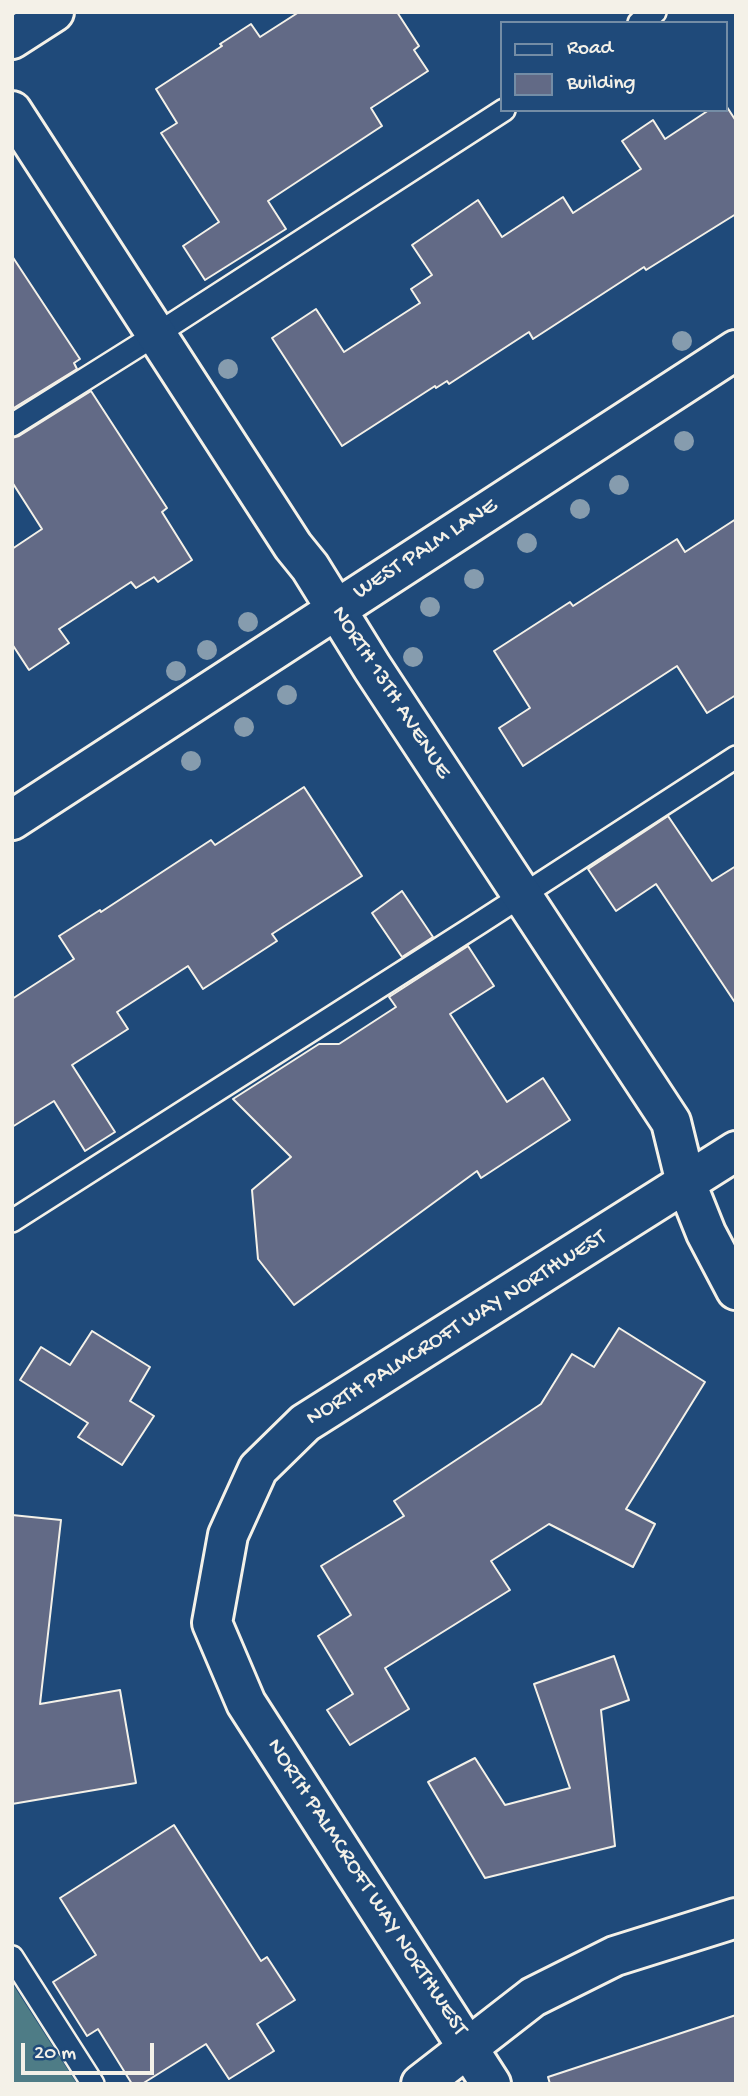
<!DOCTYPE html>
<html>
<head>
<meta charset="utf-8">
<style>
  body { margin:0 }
  #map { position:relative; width:748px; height:2096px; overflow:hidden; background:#1f4a7a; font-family:"Gochi Hand",sans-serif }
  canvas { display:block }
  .frame { position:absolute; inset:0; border:14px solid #f4f1e8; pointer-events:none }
  .legend { position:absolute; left:500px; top:21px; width:228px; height:91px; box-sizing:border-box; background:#1f4a7a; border:2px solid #748da6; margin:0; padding:9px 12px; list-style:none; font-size:21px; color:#f4f1e8 }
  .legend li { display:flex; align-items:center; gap:14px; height:35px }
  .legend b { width:35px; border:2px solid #748da6 }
  .scale { position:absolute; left:21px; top:2043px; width:133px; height:32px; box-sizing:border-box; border:4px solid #f4f1e8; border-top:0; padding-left:9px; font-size:21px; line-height:24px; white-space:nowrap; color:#f4f1e8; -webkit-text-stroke:5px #1f4a7a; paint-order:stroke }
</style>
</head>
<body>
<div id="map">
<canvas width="748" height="2096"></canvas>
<div class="frame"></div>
<ul class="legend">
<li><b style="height:9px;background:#1f4a7a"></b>Road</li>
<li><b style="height:19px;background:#626a86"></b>Building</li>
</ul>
<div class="scale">20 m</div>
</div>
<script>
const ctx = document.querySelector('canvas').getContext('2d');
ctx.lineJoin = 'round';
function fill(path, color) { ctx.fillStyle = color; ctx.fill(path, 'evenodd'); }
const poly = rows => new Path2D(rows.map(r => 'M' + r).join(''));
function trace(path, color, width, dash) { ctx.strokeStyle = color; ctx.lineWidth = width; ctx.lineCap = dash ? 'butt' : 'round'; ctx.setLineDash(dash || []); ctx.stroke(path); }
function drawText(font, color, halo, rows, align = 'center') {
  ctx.font = font + ' "Gochi Hand",sans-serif'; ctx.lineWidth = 5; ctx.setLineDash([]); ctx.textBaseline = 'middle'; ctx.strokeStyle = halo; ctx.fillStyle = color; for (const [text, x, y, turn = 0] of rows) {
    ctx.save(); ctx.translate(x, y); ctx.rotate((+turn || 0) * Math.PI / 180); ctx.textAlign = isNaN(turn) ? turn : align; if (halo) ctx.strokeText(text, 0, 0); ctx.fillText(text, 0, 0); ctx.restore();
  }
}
fill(poly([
  [12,1983,77,2084,12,2084]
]), '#4e7c86');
const building = poly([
  [299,12,397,12,419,46,414,50,428,71,371,108,382,126,268,201,286,229,205,280,183,246,219,222,161,133,177,123,156,89,222,46,220,44,251,24,260,37,299,12],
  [725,104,736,121,736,214,646,270,644,267,533,339,529,332,449,384,447,381,436,388,435,386,342,446,272,338,316,309,344,352,420,303,411,289,432,275,412,245,478,200,502,237,563,197,573,213,641,169,622,141,653,120,665,139,709,110,725,110,725,104],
  [12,256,80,359,74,363,77,369,12,409,12,256],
  [91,391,167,508,162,512,192,560,158,582,154,577,136,588,131,582,59,629,69,643,29,670,12,644,12,549,42,529,12,482,12,438,19,436,91,391],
  [736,519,736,695,707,713,677,666,523,766,499,728,530,708,494,651,570,602,573,606,677,539,685,552,736,519],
  [304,787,362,876,272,934,277,941,203,989,188,966,117,1012,128,1029,72,1065,115,1132,85,1151,54,1101,12,1127,12,999,74,959,59,936,100,910,101,912,211,840,215,845,304,787],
  [668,816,712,881,736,866,736,1004,656,884,616,911,588,869,668,816],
  [402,891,433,937,402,957,372,913,402,891],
  [468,946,494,986,450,1014,507,1102,543,1078,570,1120,481,1178,477,1171,294,1305,258,1259,252,1190,291,1157,233,1099,319,1044,339,1044,396,1007,389,997,468,946],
  [619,1328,705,1382,626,1509,655,1524,633,1567,549,1524,491,1561,510,1590,385,1668,409,1709,350,1745,327,1710,353,1694,318,1636,351,1615,321,1566,404,1516,394,1501,541,1404,572,1354,594,1367,619,1328],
  [92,1331,150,1367,130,1401,154,1416,122,1465,78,1437,88,1423,20,1380,41,1347,70,1365,92,1331],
  [12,1515,61,1520,40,1704,120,1690,136,1783,12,1804,12,1515],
  [614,1656,629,1700,601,1710,615,1846,485,1878,428,1782,475,1758,505,1805,570,1788,534,1684,614,1656],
  [174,1825,261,1961,267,1957,295,2000,257,2024,274,2051,229,2079,206,2044,142,2084,132,2084,98,2029,87,2036,53,1982,96,1955,60,1898,174,1825],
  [736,2015,736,2084,550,2084,548,2077,736,2015]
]);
fill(building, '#626a86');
trace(building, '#f4f1e8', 2);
const service = poly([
  [639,23,655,12],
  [12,425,157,334,504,110],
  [12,1221,478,924,736,757],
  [12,1957,93,2084]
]);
const minor = poly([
  [12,39,54,12],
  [12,111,293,546,310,567,372,667,671,1122,686,1183,706,1233,736,1290],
  [12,820,736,350],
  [421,2084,533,1997,615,1956,736,1918],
  [491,2084,246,1703,212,1623,228,1535,258,1469,305,1423,736,1151]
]);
trace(service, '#f4f1e8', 26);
trace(minor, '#f4f1e8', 44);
trace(service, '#1f4a7a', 21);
trace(minor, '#1f4a7a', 38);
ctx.fillStyle = '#869cae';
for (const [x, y] of [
  [682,341],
  [228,369],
  [684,441],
  [619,485],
  [580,509],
  [527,543],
  [474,579],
  [430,607],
  [248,622],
  [207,650],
  [413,657],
  [176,671],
  [287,695],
  [244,727],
  [191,761]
]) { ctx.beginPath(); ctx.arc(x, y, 10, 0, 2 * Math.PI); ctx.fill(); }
drawText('23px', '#f4f1e8', '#1f4a7a', [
  ["WEST PALM LANE",426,550,-33],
  ["NORTH 13TH AVENUE",390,693,57],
  ["NORTH PALMCROFT WAY NORTHWEST",457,1329,-32],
  ["NORTH PALMCROFT WAY NORTHWEST",366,1888,57]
]);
</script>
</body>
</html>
